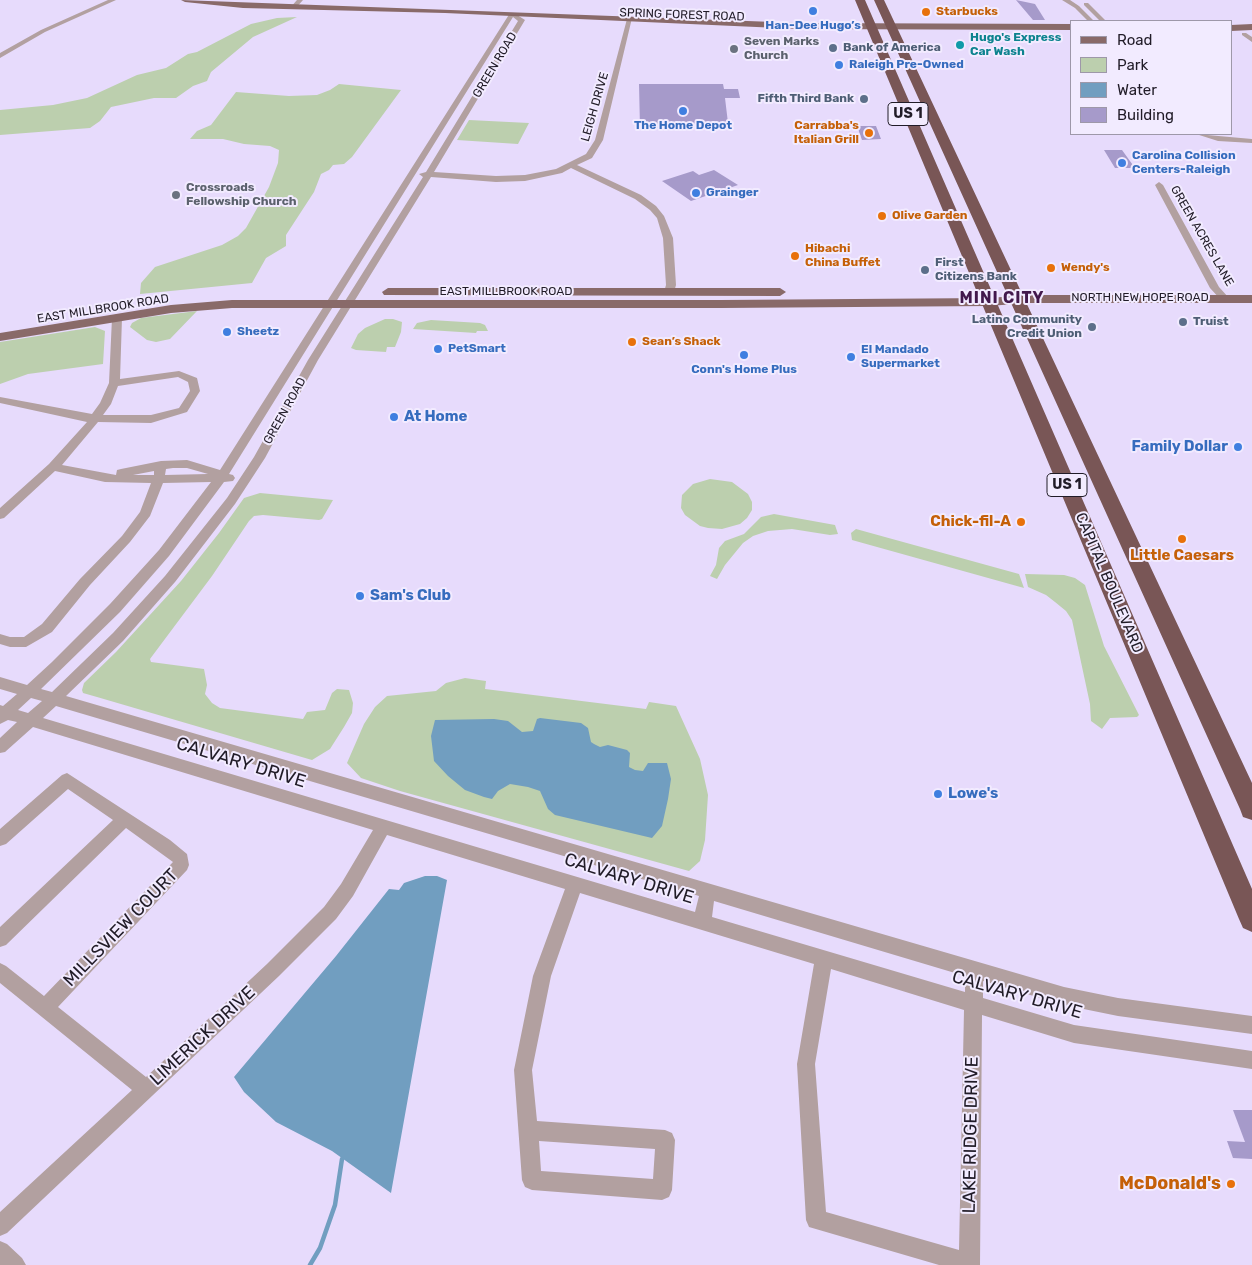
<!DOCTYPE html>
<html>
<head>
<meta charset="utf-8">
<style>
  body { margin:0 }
  #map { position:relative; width:1252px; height:1265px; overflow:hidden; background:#e7dbfc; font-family:Rubik,sans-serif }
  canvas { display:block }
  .legend { position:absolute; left:1070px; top:20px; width:162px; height:115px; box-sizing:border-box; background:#f2ebff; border:1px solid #9e98a9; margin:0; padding:6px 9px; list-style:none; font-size:15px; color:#211c28 }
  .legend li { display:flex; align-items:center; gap:10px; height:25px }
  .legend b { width:25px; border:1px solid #9e98a9 }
</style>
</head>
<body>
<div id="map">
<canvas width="1252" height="1265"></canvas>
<ul class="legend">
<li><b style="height:6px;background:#896a69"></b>Road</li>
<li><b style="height:14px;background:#bccfae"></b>Park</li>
<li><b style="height:14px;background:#719ec0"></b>Water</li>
<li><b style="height:14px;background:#a69aca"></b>Building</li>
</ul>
</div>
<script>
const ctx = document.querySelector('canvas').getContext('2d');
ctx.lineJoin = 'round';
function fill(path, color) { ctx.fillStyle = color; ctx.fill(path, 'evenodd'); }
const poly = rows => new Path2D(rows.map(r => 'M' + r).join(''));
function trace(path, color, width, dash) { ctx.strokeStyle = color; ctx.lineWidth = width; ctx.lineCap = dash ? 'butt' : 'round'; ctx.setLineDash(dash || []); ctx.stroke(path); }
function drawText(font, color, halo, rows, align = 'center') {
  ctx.font = font + ' Rubik,sans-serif'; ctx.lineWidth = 4; ctx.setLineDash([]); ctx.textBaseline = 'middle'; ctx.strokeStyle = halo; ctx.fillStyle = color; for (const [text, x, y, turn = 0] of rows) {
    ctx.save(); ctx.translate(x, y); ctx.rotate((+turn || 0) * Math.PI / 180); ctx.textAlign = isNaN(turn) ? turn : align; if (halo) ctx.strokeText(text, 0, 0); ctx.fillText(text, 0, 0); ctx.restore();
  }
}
fill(poly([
  [297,17,253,37,211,72,207,81,193,86,176,98,154,98,111,107,100,121,90,128,0,135,0,110,53,105,87,98,137,75,166,68,188,54,197,52,251,24,277,18],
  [339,84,401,90,352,157,344,164,333,165,329,170,321,174,314,192,286,235,286,246,266,258,252,283,140,294,141,283,155,267,222,245,238,236,246,228,269,187,278,163,279,150,270,146,244,144,223,139,190,139,197,131,211,125,236,92,289,96,317,95,330,90],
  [469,120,529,123,518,144,457,140],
  [197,311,170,339,156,342,147,340,130,327,132,323,141,318],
  [385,319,393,319,402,322,401,332,395,347,387,347,386,352,356,350,351,348,358,334,365,328],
  [431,320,480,323,485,325,488,331,477,331,476,333,413,329,417,323],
  [95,327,105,331,103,364,28,374,0,384,0,342],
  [710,479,732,482,748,494,752,502,752,510,747,518,740,524,722,529,708,528,700,526,685,515,681,508,682,495,693,484],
  [260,493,333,500,322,519,319,520,263,515,254,516,249,521,212,576,150,659,151,662,204,669,207,685,205,694,212,703,220,708,303,719,307,712,325,710,332,693,337,689,349,690,353,703,352,713,344,727,330,749,312,760,97,697,83,693,82,690,84,683,116,652,181,581,219,533,244,498],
  [774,514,835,525,838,534,830,535,792,529,768,531,753,536,743,543,725,565,717,579,710,576,716,565,719,548,725,541,744,534,761,517],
  [856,529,1019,574,1024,588,852,540,851,533],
  [1025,574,1064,575,1075,578,1085,585,1104,646,1139,715,1137,717,1110,718,1102,729,1091,721,1090,704,1072,620,1066,611,1055,602,1046,595,1028,587],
  [465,678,486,681,485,689,646,709,649,702,676,706,700,759,708,795,705,840,700,861,689,871,400,791,361,778,347,763,364,724,375,707,387,696,436,691,446,683]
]), '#bccfae');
fill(poly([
  [540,718,581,723,588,728,591,742,594,744,600,747,608,745,627,750,630,753,629,767,635,770,643,771,648,763,667,763,671,779,668,799,662,826,652,838,555,815,548,809,540,791,528,787,510,784,498,791,492,799,484,797,465,790,448,776,434,761,431,736,435,720,494,719,508,721,522,732,533,731,537,719],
  [425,876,437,876,447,880,391,1193,332,1151,276,1122,244,1092,234,1077,336,956,389,889,399,890,404,883]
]), '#719ec0');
trace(poly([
  [310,1265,320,1248,335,1205,342,1159]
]), '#719ec0', 4.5);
fill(poly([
  [1016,0,1035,4,1045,20,1033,20],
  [639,84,723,84,724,89,738,89,740,98,725,98,728,123,658,124,658,128,640,128],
  [857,126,876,126,881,139,862,140],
  [1104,150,1122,150,1135,168,1115,168],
  [714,170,738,185,691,201,662,181,693,171,699,175],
  [1233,1110,1252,1110,1252,1159,1233,1158,1227,1141,1245,1142]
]), '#a69aca');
fill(poly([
  [108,0,116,0,45,32,0,58,0,53,41,30,108,0],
  [297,0,303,0,295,9,291,9,290,8,297,0],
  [1062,0,1070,0,1079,6,1094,21,1088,21,1075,8,1062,0],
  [1084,3,1088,3,1106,21,1100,21,1084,5,1084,3],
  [510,13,514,13,525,20,434,172,496,176,525,175,556,169,586,154,595,140,627,19,632,18,603,140,592,158,577,165,641,195,656,206,664,216,673,238,676,285,674,292,669,295,664,292,666,285,663,238,657,218,650,210,635,199,571,168,562,173,525,181,496,182,431,177,318,360,265,458,235,504,175,582,123,641,66,696,1064,987,1118,998,1252,1016,1252,1034,1118,1016,1064,1005,983,981,983,998,1074,1025,1252,1051,1252,1069,1074,1043,982,1015,980,1265,939,1265,809,1227,806,1220,797,1064,814,964,580,893,551,976,532,1070,537,1121,665,1130,672,1133,675,1140,672,1190,669,1197,662,1200,532,1190,525,1187,522,1180,514,1070,533,976,565,889,387,835,353,896,336,919,279,976,7,1233,0,1236,0,1212,132,1090,0,983,0,963,6,966,44,996,173,862,126,828,6,945,0,947,0,927,113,820,68,789,6,844,0,846,0,829,62,775,67,773,170,840,187,854,189,865,187,870,58,1007,146,1077,267,964,324,907,341,884,373,830,33,727,5,752,0,753,0,738,17,722,8,720,0,724,0,705,3,706,17,694,0,689,0,677,27,685,52,662,110,604,159,550,211,482,163,483,150,516,130,542,90,585,52,632,26,647,10,647,0,644,0,634,10,637,24,637,42,624,80,579,122,536,140,512,151,483,105,482,55,471,4,518,0,519,0,508,49,464,87,422,0,403,0,397,92,414,100,403,109,383,112,318,117,315,121,316,122,318,120,379,179,371,197,378,200,391,187,412,151,423,98,422,62,465,116,475,117,470,121,469,161,461,187,460,220,470,510,13],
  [513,17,518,21,426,172,419,174,423,177,308,360,254,457,227,498,165,576,113,633,52,692,41,689,120,612,169,556,224,482,233,481,235,478,233,475,229,474,513,17],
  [178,377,188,382,190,391,179,408,151,415,103,415,111,404,118,386,178,377],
  [173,468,187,468,208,474,165,475,166,469,173,468],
  [154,471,154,475,133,475,154,471],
  [31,698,42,701,28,713,18,710,31,698],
  [56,706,699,896,695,912,43,718,56,706],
  [714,901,965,976,965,992,712,917,714,901],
  [831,969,964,1010,959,1250,826,1212,815,1064,831,969],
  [539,1141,655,1149,653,1179,541,1171,539,1141],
  [1242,33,1246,33,1252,37,1252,42,1242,35,1242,33],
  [1196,134,1252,139,1252,143,1218,141,1196,134],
  [1159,182,1163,185,1219,287,1229,298,1227,300,1221,300,1210,288,1155,185,1159,182],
  [0,1241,7,1244,22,1258,26,1265,0,1265,0,1241]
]), '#b2a0a0');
fill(poly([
  [181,0,801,23,1071,24,1071,30,801,29,445,13,243,8,185,2,181,0],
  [1252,24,1252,30,1231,31,1231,25,1252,24],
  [388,288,780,288,786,292,780,296,384,295,382,292,388,288],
  [1028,295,1252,295,1252,303,1028,303,989,306,721,308,232,308,171,313,0,341,0,333,171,305,232,300,721,300,989,298,1028,295]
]), '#896a69');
fill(poly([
  [855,0,865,0,1252,889,1252,932,1243,928,1239,919,855,0],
  [874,0,884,0,1252,783,1252,820,1243,817,1240,809,874,0]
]), '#795656');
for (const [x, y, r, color] of [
  [813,11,5,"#3f7fe0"],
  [926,12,5,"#e8710a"],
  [960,45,5,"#0f9aa8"],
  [833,48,5,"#5c6f8a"],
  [734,49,5,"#6b7280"],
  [839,65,5,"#3f7fe0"],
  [864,99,5,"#5c6f8a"],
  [683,111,5,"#3f7fe0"],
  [869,133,5,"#e8710a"],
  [1122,163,5,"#3f7fe0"],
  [696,193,5,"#3f7fe0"],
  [176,195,5,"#6b7280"],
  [882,216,5,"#e8710a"],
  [795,256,5,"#e8710a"],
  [1051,268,5,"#e8710a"],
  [925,270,5,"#5c6f8a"],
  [1183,322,5,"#5c6f8a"],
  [1092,327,5,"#5c6f8a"],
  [227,332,5,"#3f7fe0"],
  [632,342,5,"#e8710a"],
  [438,349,5,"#3f7fe0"],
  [744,355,5,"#3f7fe0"],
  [851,357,5,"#3f7fe0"],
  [394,417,5,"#3f7fe0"],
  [1238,447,5,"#3f7fe0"],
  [1021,522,5,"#e8710a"],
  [1182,539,5,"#e8710a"],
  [360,596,5,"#3f7fe0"],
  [938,794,5,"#3f7fe0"],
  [1231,1184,5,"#e8710a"]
]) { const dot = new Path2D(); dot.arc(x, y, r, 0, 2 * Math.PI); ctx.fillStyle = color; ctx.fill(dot); trace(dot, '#f2ebff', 2); }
drawText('bold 12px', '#c56008', '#f2ebff', [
  ["Starbucks",936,12],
  ["Carrabba's",859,126,"right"],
  ["Italian Grill",859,140,"right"],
  ["Olive Garden",892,216],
  ["Hibachi",805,249],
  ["China Buffet",805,263],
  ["Wendy's",1061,268],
  ["Sean’s Shack",642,342]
], 'left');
drawText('12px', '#211c28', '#f2ebff', [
  ["SPRING FOREST ROAD",682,15,2],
  ["GREEN ROAD",495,65,-59],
  ["LEIGH DRIVE",595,107,-74],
  ["GREEN ACRES LANE",1202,236,60],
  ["EAST MILLBROOK ROAD",506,292],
  ["NORTH NEW HOPE ROAD",1140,298],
  ["EAST MILLBROOK ROAD",103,309,-9],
  ["GREEN ROAD",285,411,-61]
]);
drawText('bold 12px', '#366cbe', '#f2ebff', [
  ["Han-Dee Hugo’s",813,26,"center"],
  ["Raleigh Pre-Owned",849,65],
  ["The Home Depot",683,126,"center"],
  ["Carolina Collision",1132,156],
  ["Centers-Raleigh",1132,170],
  ["Grainger",706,193],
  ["Sheetz",237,332],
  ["PetSmart",448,349],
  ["El Mandado",861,350],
  ["Supermarket",861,364],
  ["Conn's Home Plus",744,370,"center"]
], 'left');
drawText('bold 12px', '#0d838f', '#f2ebff', [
  ["Hugo's Express",970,38],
  ["Car Wash",970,52]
], 'left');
drawText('bold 12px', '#5b616d', '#f2ebff', [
  ["Seven Marks",744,42],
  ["Church",744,56],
  ["Crossroads",186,188],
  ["Fellowship Church",186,202]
], 'left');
drawText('bold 12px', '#4e5e75', '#f2ebff', [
  ["Bank of America",843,48],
  ["Fifth Third Bank",854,99,"right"],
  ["First",935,263],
  ["Citizens Bank",935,277],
  ["Latino Community",1082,320,"right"],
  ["Credit Union",1082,334,"right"],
  ["Truist",1193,322]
], 'left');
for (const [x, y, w] of [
  [908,114,40],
  [1067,485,40]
]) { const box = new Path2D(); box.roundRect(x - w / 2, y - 11.5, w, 23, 4); ctx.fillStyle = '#f2ebff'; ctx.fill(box); trace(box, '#211c28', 1); }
drawText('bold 14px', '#211c28', null, [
  ["US 1",908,114],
  ["US 1",1067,485]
]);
drawText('bold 15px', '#366cbe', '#f2ebff', [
  ["At Home",404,417],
  ["Family Dollar",1228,447,"right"],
  ["Sam's Club",370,596],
  ["Lowe's",948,794]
], 'left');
drawText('bold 15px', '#c56008', '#f2ebff', [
  ["Chick-fil-A",1011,522],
  ["Little Caesars",1182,556,"center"]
], 'right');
drawText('15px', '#211c28', '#f2ebff', [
  ["CAPITAL BOULEVARD",1109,583,67]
]);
ctx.letterSpacing = '1px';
drawText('bold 16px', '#42184c', '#f2ebff', [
  ["MINI CITY",1002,298]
]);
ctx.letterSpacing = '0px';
drawText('18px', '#211c28', '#f2ebff', [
  ["CALVARY DRIVE",241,763,17],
  ["CALVARY DRIVE",629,879,17],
  ["MILLSVIEW COURT",121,928,-46],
  ["CALVARY DRIVE",1017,995,16],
  ["LIMERICK DRIVE",203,1036,-43],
  ["LAKE RIDGE DRIVE",971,1135,-89]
]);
drawText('bold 18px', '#c56008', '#f2ebff', [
  ["McDonald's",1221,1184]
], 'right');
</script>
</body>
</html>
